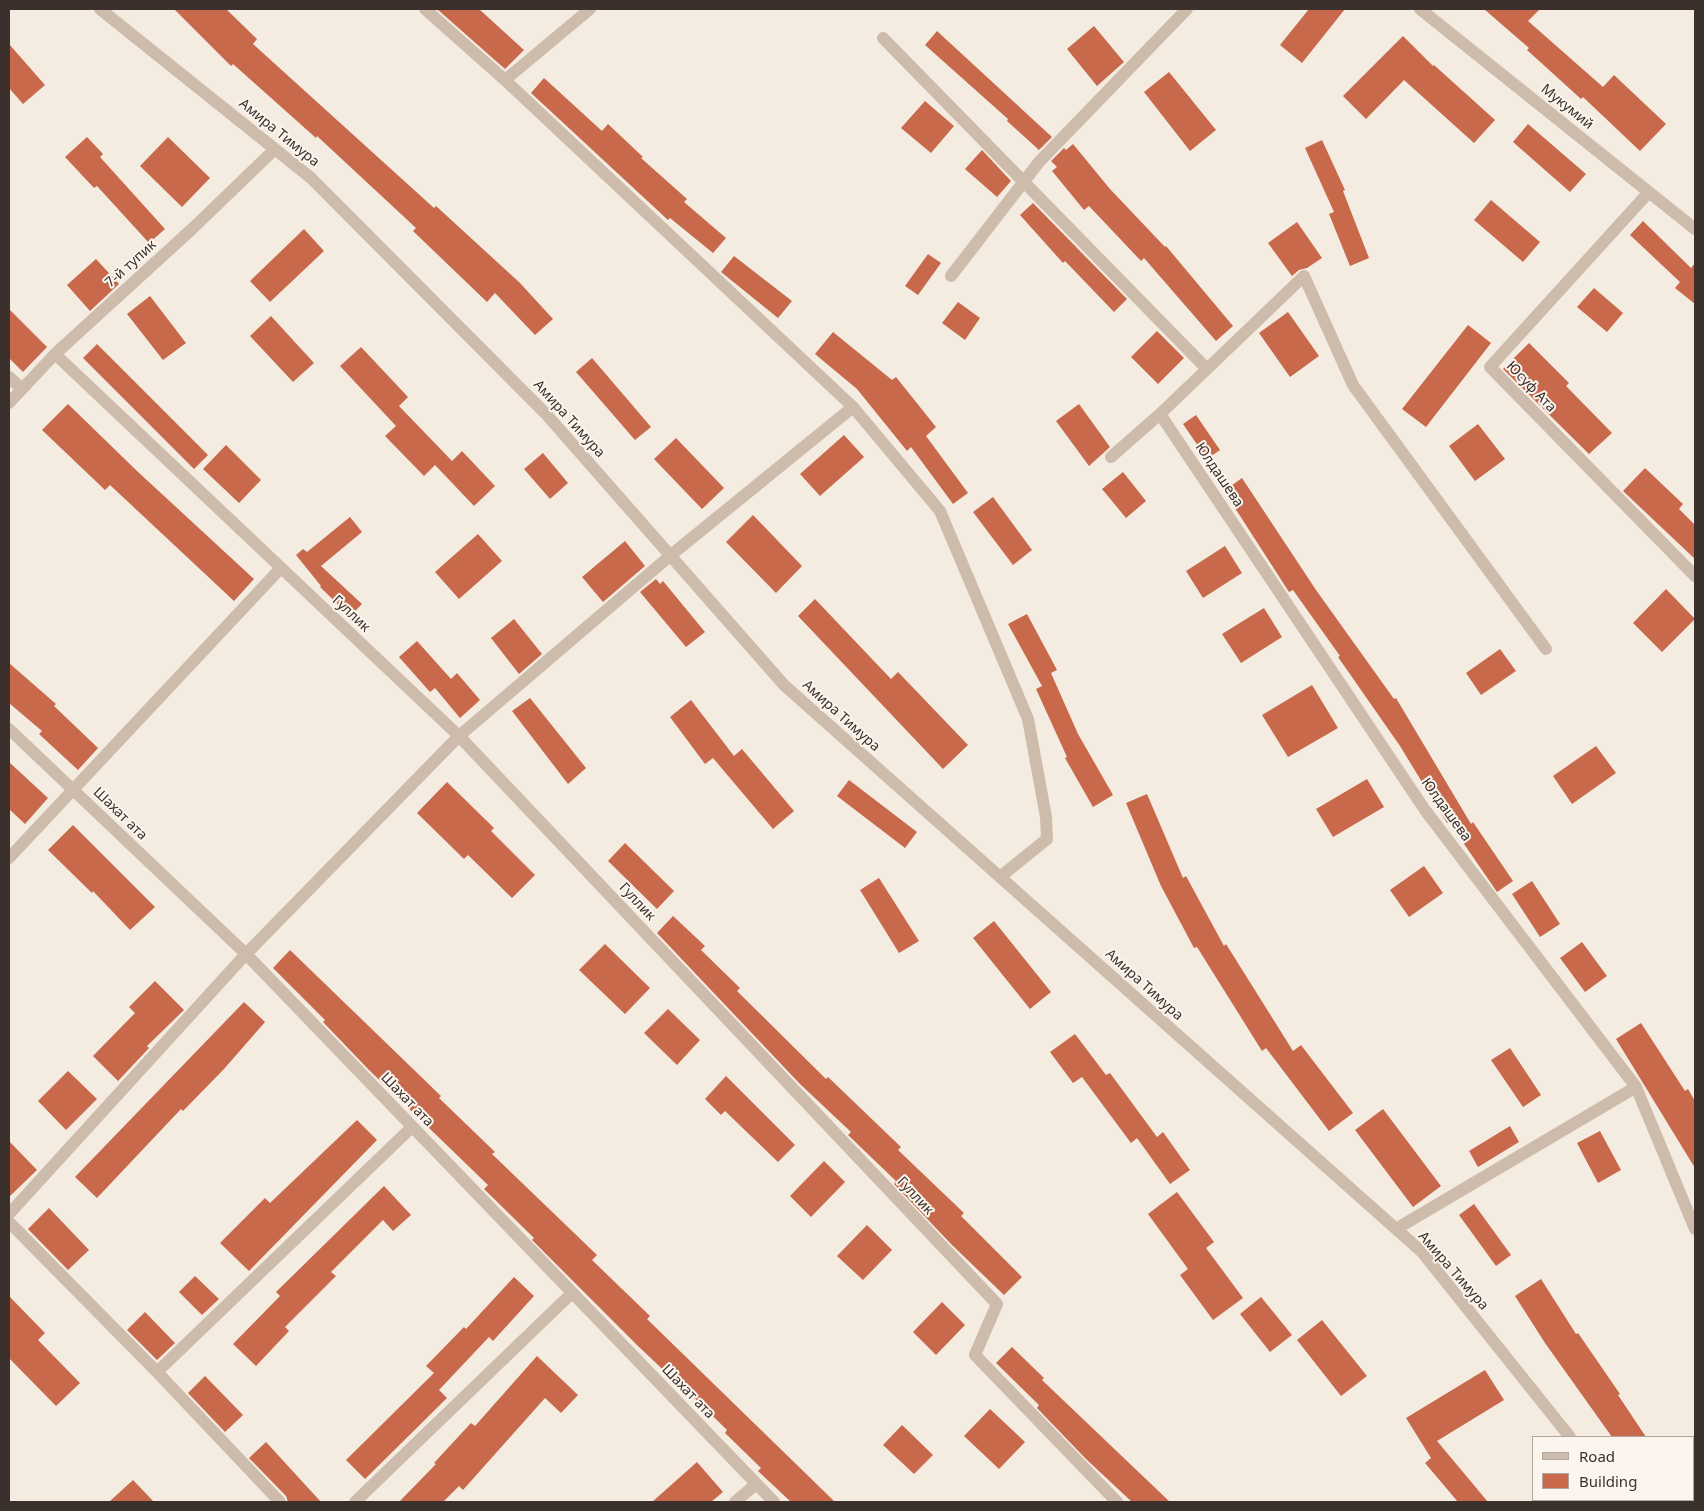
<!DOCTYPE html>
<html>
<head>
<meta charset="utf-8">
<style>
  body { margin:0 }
  #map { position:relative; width:1704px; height:1511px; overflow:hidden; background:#f4ebe1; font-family:"Noto Sans",sans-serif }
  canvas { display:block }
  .frame { position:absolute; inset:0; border:10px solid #3b302b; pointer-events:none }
  .legend { position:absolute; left:1532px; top:1436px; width:162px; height:65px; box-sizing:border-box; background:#fbf5ee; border:1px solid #aea6a0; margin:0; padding:6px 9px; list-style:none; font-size:15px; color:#3b302b }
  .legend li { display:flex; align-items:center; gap:10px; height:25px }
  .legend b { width:25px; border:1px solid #aea6a0 }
</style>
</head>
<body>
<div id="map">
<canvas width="1704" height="1511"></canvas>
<div class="frame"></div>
<ul class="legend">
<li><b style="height:6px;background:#cdbbac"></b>Road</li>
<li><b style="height:14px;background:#c8694b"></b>Building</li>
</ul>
</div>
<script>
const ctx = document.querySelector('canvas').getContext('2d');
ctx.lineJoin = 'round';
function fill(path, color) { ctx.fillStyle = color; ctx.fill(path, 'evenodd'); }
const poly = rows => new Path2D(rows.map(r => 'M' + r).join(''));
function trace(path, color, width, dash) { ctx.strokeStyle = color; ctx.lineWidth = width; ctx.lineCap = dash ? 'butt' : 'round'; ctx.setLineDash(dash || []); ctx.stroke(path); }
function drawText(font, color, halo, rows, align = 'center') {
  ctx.font = font + ' "Noto Sans",sans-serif'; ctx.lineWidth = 4; ctx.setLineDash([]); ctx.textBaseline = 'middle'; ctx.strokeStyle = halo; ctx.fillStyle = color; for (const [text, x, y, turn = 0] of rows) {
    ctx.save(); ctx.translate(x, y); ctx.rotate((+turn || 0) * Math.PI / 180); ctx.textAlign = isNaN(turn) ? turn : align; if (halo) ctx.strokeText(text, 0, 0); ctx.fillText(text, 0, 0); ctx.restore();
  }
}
fill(poly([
  [174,9,226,9,257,39,253,44,434,208,436,206,520,283,553,319,535,335,495,293,487,302,413,231,416,228,317,136,316,138,233,64,231,66],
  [437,9,479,9,524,50,505,69],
  [1309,9,1345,9,1302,63,1280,45],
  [1484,9,1540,9,1528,21,1603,87,1614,75,1666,124,1640,151,1583,97,1581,99,1527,50,1529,48],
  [1094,26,1124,62,1097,86,1067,49],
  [937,31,1052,137,1039,150,1007,121,1008,119,925,45],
  [1403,36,1433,66,1434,65,1495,120,1474,143,1404,80,1366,119,1343,96],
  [9,44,45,85,23,104,9,88],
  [1169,72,1216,130,1190,151,1144,92],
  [544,78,602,131,608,124,643,157,641,158,687,199,684,202,726,238,713,253,670,218,668,220,531,93],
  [925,101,954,126,931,153,901,128],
  [1528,124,1586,174,1570,192,1513,142],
  [87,137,103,154,100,157,165,229,149,243,97,186,94,188,65,157],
  [168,137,210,178,182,207,140,166],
  [1322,140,1345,190,1343,191,1369,258,1350,266,1329,214,1334,212,1305,148],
  [1073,144,1110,189,1165,247,1166,246,1233,326,1216,341,1144,258,1141,261,1089,206,1084,210,1052,171,1057,167,1051,161,1064,148,1066,150],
  [982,150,1011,181,997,197,965,169],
  [1491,200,1540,242,1523,262,1474,220],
  [1033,203,1127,299,1114,312,1065,261,1063,263,1020,215],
  [1643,221,1691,268,1695,263,1695,304,1675,288,1680,282,1630,235],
  [1297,222,1322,258,1307,268,1299,270,1292,276,1268,243],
  [304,229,324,251,270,302,250,281],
  [928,254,941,263,918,295,905,286],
  [734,256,792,301,778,318,721,272],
  [96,259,119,284,90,311,67,285],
  [1594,288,1623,313,1607,332,1577,307],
  [150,296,186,343,163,360,127,314],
  [958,302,980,318,965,340,942,323],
  [9,309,47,347,23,372,9,358],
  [1288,312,1319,356,1290,377,1259,333],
  [271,316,314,363,293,382,250,336],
  [1468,325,1491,343,1426,427,1402,409],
  [1157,331,1184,358,1158,384,1131,357],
  [833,332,892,380,896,377,936,427,926,436,968,493,953,504,911,447,907,451,857,389,815,354],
  [1529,343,1569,383,1566,386,1612,433,1589,454,1503,369],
  [97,344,208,455,194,469,83,358],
  [361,347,408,397,399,406,452,461,462,451,495,486,474,506,435,465,424,476,385,436,396,426,340,366],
  [592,358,651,427,635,440,576,372],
  [68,404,137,471,254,579,234,601,110,485,105,490,42,430],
  [1079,404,1110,447,1089,466,1056,421],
  [1196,415,1220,450,1207,459,1183,424],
  [1478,424,1505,459,1475,481,1449,446],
  [844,435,864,457,820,496,800,474],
  [676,438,724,488,702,509,654,459],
  [226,445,261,480,239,503,203,469],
  [543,453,568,483,550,499,524,469],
  [1645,468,1683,504,1679,509,1695,525,1695,559,1623,491],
  [1123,472,1146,501,1126,518,1102,489],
  [1242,478,1316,590,1394,699,1396,698,1471,824,1473,822,1513,881,1497,892,1449,822,1447,823,1400,746,1338,657,1340,656,1293,590,1289,592,1224,491],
  [993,497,1032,550,1013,565,973,512],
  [753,515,802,566,776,593,726,542],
  [350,517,362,532,321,566,362,604,350,616,320,587,321,586,296,555,303,549,307,552],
  [478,534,502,561,459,599,435,572],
  [625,541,645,566,603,602,582,577],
  [1225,546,1242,573,1203,598,1186,571],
  [656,579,660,584,663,581,705,632,686,647,640,592],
  [1666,589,1695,619,1662,652,1633,623],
  [815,599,891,679,898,672,968,745,943,769,798,616],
  [1264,608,1282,637,1241,663,1222,634],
  [1027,614,1057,670,1051,673,1078,734,1113,795,1093,807,1065,758,1067,757,1036,689,1042,686,1008,624],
  [514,619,542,654,519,674,491,638],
  [417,641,451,679,457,673,480,700,460,718,435,688,430,692,399,657],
  [1500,649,1516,671,1481,695,1466,673],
  [9,663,56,704,54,706,98,748,78,770,39,734,42,731,9,703],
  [1312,685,1338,728,1288,757,1262,715],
  [530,698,586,768,568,784,512,711],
  [691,700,734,756,742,749,794,811,773,829,713,758,705,764,670,717],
  [1596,746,1616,773,1572,804,1553,776],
  [9,762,48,798,25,824,9,809],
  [1367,779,1384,807,1333,837,1316,809],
  [849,780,917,832,905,848,837,796],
  [447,782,494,828,491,831,535,875,512,898,468,855,464,859,417,813],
  [1147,794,1183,878,1186,876,1224,946,1226,944,1293,1051,1301,1045,1353,1113,1329,1131,1266,1048,1262,1051,1197,947,1194,948,1161,886,1126,803],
  [73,825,155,907,130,930,93,891,92,893,48,850],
  [625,843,674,891,657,909,608,861],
  [1424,866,1443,893,1409,917,1390,890],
  [879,878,919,941,899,953,860,890],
  [1532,881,1560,924,1540,937,1512,894],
  [673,916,705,946,701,950,740,988,737,991,826,1079,828,1077,901,1147,898,1150,964,1213,961,1216,1022,1277,1004,1295,952,1245,894,1184,896,1181,848,1135,851,1132,800,1084,657,933],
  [994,921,1051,992,1030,1009,973,938],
  [1582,942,1607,976,1585,992,1560,958],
  [605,944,650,988,625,1014,579,970],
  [290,950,441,1096,439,1098,495,1152,492,1154,597,1255,592,1260,650,1316,647,1319,835,1502,791,1502,758,1471,761,1468,725,1433,727,1430,675,1379,674,1380,639,1347,532,1240,534,1238,484,1189,488,1185,369,1070,323,1022,325,1020,273,968],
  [155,981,184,1010,147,1046,149,1048,118,1081,93,1056,135,1013,129,1007],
  [244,1002,265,1022,224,1069,183,1111,181,1109,97,1198,75,1177],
  [668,1009,700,1040,677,1065,644,1033],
  [1641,1023,1685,1091,1688,1089,1695,1101,1695,1168,1616,1039],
  [1075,1034,1106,1075,1110,1073,1157,1137,1163,1132,1190,1170,1170,1184,1137,1138,1131,1143,1082,1077,1073,1083,1050,1052],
  [1510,1048,1541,1095,1523,1107,1491,1060],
  [68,1071,97,1099,66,1130,38,1101],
  [726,1076,795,1145,778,1162,725,1111,721,1115,705,1099],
  [1383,1109,1441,1186,1413,1207,1355,1130],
  [357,1120,377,1140,249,1271,220,1243,265,1198,270,1203],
  [1510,1126,1519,1142,1478,1167,1469,1151],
  [1600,1131,1621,1170,1598,1183,1577,1143],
  [9,1141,37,1170,9,1197],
  [824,1161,845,1182,811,1217,790,1196],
  [384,1186,411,1215,393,1231,383,1220,331,1272,336,1276,285,1327,289,1331,256,1366,233,1344,280,1296,276,1292],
  [1177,1192,1214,1242,1206,1248,1243,1298,1213,1320,1180,1275,1188,1269,1148,1214],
  [1474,1204,1511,1255,1496,1266,1459,1215],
  [49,1208,89,1250,68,1270,28,1229],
  [867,1225,892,1250,863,1280,837,1256],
  [195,1276,219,1299,202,1315,179,1292],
  [514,1277,534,1296,493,1341,489,1337,439,1390,447,1398,365,1479,346,1460,434,1373,426,1366,464,1327,466,1329],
  [1541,1279,1576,1334,1578,1333,1620,1394,1618,1395,1646,1437,1612,1437,1545,1343,1515,1296],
  [9,1296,45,1333,38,1340,80,1383,56,1406,9,1358],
  [1261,1297,1292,1335,1270,1352,1240,1314],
  [942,1302,965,1325,936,1355,913,1332],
  [145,1312,175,1343,157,1360,127,1330],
  [1322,1320,1367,1376,1341,1396,1297,1340],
  [1012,1347,1044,1378,1042,1380,1170,1502,1132,1502,1086,1459,1037,1408,1039,1405,996,1363],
  [537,1356,578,1395,561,1413,545,1398,463,1490,459,1486,443,1502,399,1502,436,1464,434,1463,471,1423,475,1426],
  [1485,1370,1504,1400,1437,1441,1488,1502,1458,1502,1425,1463,1431,1458,1406,1418],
  [205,1376,243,1415,225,1432,188,1393],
  [990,1409,1025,1442,999,1469,964,1436],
  [902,1425,933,1455,914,1474,883,1445],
  [266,1442,321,1502,288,1502,286,1496,249,1458],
  [697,1462,723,1492,711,1502,652,1502],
  [133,1480,154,1502,109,1502]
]), '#c8694b');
trace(poly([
  [100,9,311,178,546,414,784,685,1422,1252,1570,1437],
  [425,9,505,80,853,407,940,511,1028,719,1046,817,1047,839,1000,877],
  [1420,9,1695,229],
  [883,38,1207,369],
  [505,80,590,9],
  [1649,192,1490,367,1695,576],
  [951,276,1039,162,1187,9],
  [55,354,459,736,997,1304,975,1355,1117,1502],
  [9,377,22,389],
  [9,403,55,354,192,229,275,149],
  [1160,414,1425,810,1636,1087,1695,1229],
  [1111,457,1160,414,1304,276,1353,385,1546,649],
  [9,729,246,954,774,1502],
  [9,858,280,569],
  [9,1214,246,954,459,736,671,555,853,407],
  [9,1222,157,1372,280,1502],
  [1396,1229,1636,1087],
  [157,1372,412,1127],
  [1620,1500,1622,1502],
  [355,1502,572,1293],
  [735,1502,756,1484]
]), '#cdbbac', 12);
drawText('14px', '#3b302b', '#fbf5ee', [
  ["Мукумий",1567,107,39],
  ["Амира Тимура",279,133,39],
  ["7-й тупик",131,264,-42],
  ["Юсуф Ата",1531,387,46],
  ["Амира Тимура",569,419,48],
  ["Юлдашева",1219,475,56],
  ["Гуллик",351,614,43],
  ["Амира Тимура",841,716,42],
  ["Юлдашева",1446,810,54],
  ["Шахат ата",120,814,44],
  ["Гуллик",637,902,47],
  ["Амира Тимура",1144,985,42],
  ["Шахат ата",407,1100,46],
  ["Гуллик",915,1196,47],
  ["Амира Тимура",1453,1271,49],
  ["Шахат ата",688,1392,46]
]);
</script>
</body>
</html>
